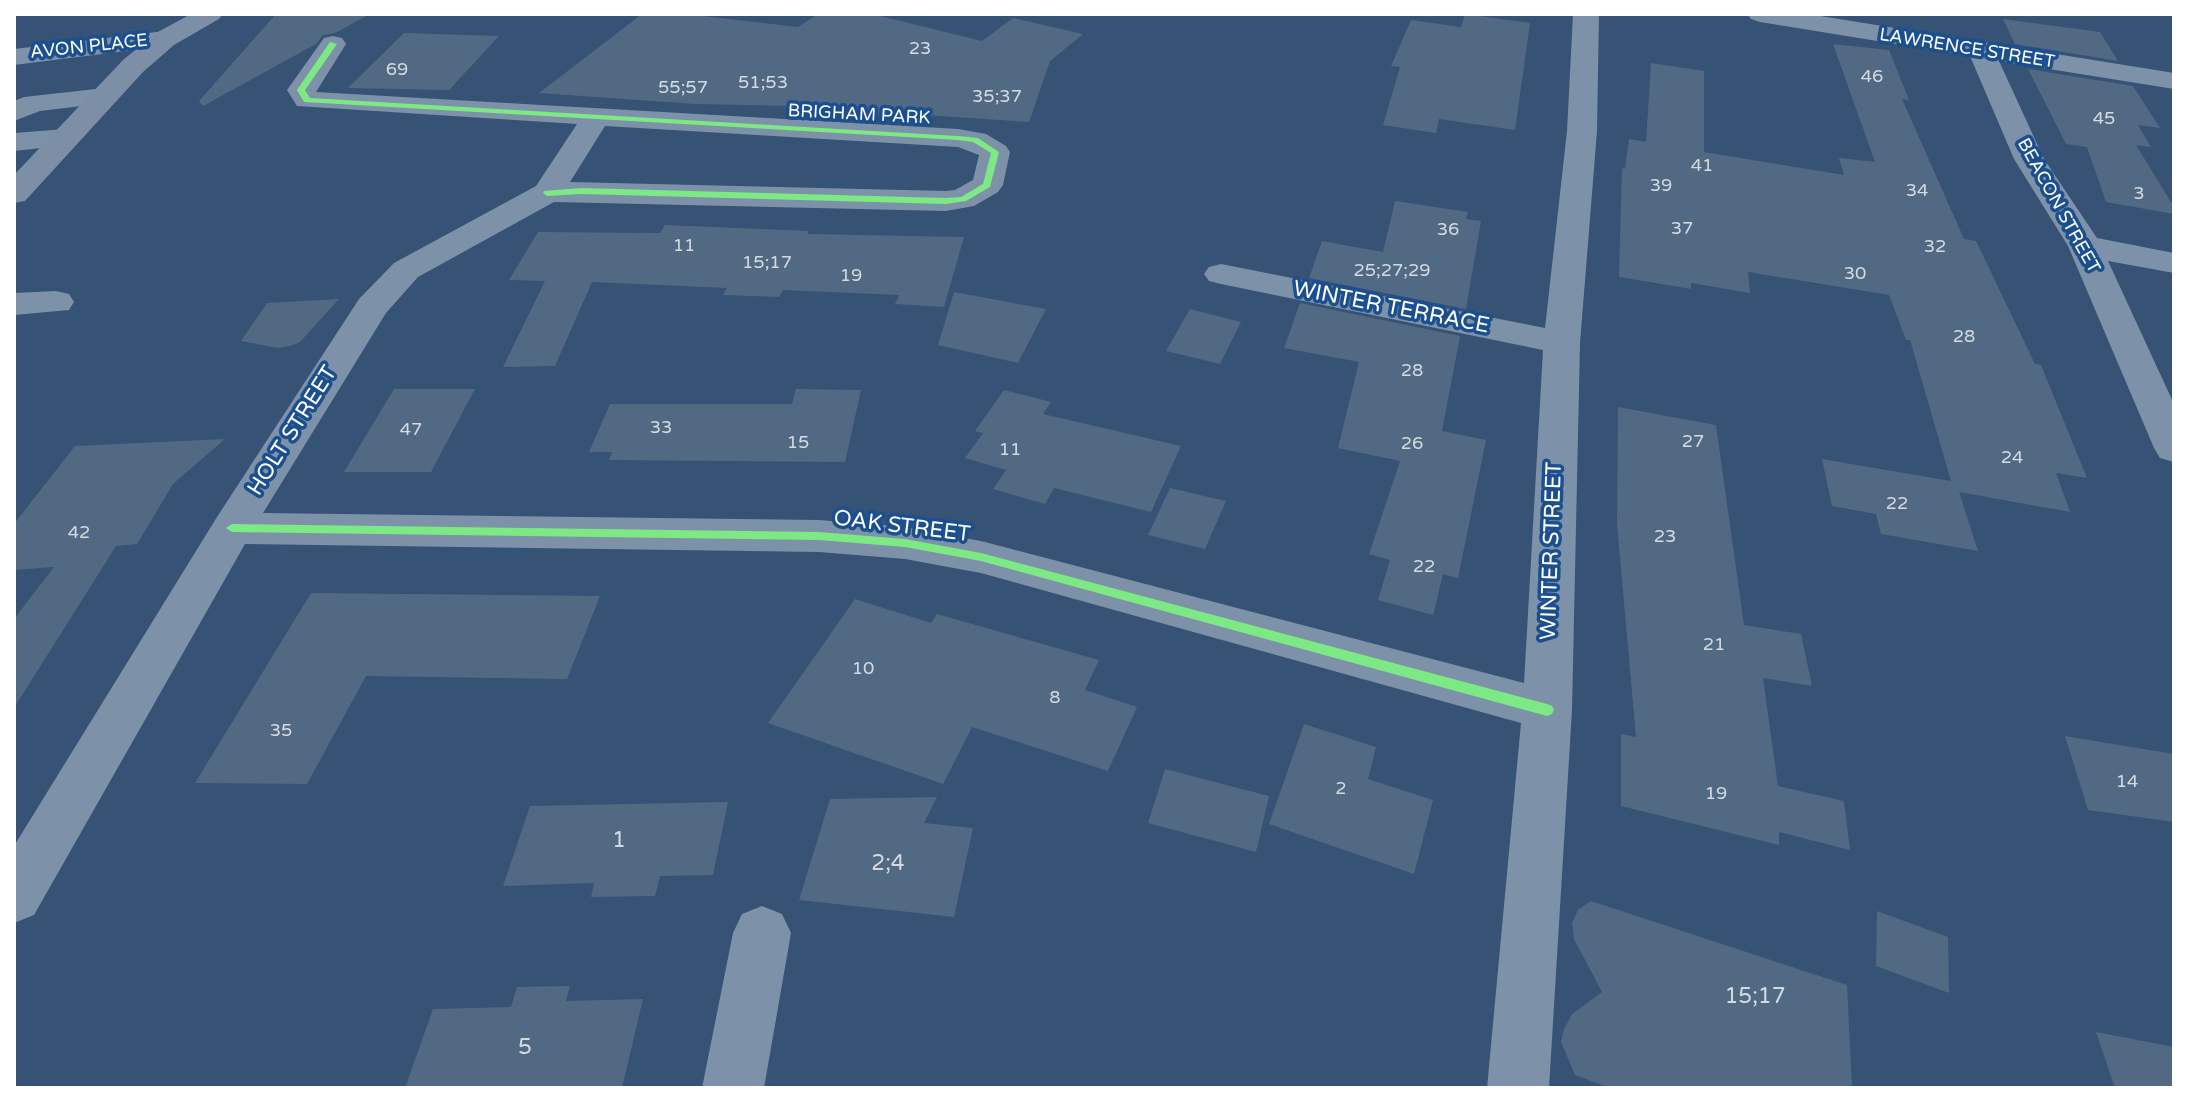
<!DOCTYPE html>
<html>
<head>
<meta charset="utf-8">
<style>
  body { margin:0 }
  #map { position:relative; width:2188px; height:1102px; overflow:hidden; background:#365274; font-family:"Varela Round",sans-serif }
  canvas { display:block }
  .frame { position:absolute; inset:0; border:16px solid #fff; pointer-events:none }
</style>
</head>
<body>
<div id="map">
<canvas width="2188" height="1102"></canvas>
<div class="frame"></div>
</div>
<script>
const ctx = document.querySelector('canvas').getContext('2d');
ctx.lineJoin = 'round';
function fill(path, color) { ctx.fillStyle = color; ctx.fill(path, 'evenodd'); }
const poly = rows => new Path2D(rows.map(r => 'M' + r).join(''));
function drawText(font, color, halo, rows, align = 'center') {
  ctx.font = font + ' "Varela Round",sans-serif'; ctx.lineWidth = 7; ctx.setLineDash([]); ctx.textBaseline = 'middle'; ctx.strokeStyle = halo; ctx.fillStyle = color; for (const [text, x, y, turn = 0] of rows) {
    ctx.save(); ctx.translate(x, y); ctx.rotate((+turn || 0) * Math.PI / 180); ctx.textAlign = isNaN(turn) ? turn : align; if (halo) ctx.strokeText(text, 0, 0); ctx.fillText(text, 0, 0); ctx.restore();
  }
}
fill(poly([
  [276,14,370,14,335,33,323,35,316,44,203,106,199,101],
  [642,14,686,14,798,27,818,14,872,14,982,41,1013,18,1083,34,1050,61,1029,122,925,115,924,119,873,116,875,112,797,106,695,104,539,93],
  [1465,14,1530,23,1515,130,1439,119,1436,133,1383,125,1400,67,1391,66,1411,20,1461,27],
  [2003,19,2100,32,2118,61,2015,44],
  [404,33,499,36,449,90,348,88],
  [1833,44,1889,50,1909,100,1902,99,1964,239,1976,241,2035,364,2041,365,2087,478,2056,473,2070,512,1959,492,1978,551,1881,534,1876,514,1832,506,1822,459,1951,481,1910,340,1906,340,1889,295,1748,272,1750,293,1691,283,1691,289,1619,277,1622,168,1625,169,1629,139,1646,142,1651,63,1704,71,1704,152,1844,175,1839,158,1875,162],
  [2028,69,2133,86,2160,128,2138,125,2151,147,2136,145,2174,207,2174,214,2106,202,2087,147,2066,144],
  [1395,201,1468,212,1466,219,1481,221,1466,309,1309,278,1322,241,1383,252],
  [665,225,809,231,808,234,964,237,944,307,895,304,899,295,783,290,779,297,723,295,727,288,592,282,555,366,503,367,545,281,509,280,538,232,660,233],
  [954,292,1046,309,1018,363,938,345],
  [339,299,300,342,290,346,278,348,241,341,267,303],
  [1300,303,1460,336,1442,431,1486,440,1458,578,1443,574,1433,615,1378,600,1390,560,1369,554,1400,461,1338,448,1359,362,1284,348],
  [1190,309,1241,322,1220,364,1166,351],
  [394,389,475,389,431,472,344,472],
  [796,389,861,390,845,462,609,460,612,452,589,452,610,404,792,404],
  [1004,390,1051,402,1043,414,1181,446,1151,512,1054,488,1045,504,993,489,1006,470,965,458,983,433,975,431],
  [1618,407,1716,425,1744,625,1801,634,1812,686,1763,678,1778,786,1844,801,1850,850,1779,832,1779,845,1621,806,1621,734,1636,737,1617,524],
  [225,439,173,484,137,544,116,546,14,708,14,619,54,567,14,570,14,524,75,446],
  [1170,488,1226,501,1205,549,1148,535],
  [311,593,600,596,567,679,366,676,307,784,195,783],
  [855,599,931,623,937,614,1099,660,1085,690,1137,707,1108,771,972,727,943,784,768,723],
  [1304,724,1376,747,1368,779,1433,800,1414,874,1269,824],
  [2065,736,2174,754,2174,822,2088,810],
  [1165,769,1269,796,1256,852,1148,823],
  [937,797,924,823,973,828,954,917,799,900,830,799],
  [728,802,713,875,660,876,655,896,591,897,594,883,503,886,530,806],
  [1591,901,1847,985,1852,1088,1610,1088,1575,1075,1561,1042,1564,1029,1572,1014,1602,992,1574,939,1572,923,1578,910],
  [1877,911,1948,937,1949,993,1876,966],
  [570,986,566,1001,643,999,622,1088,405,1088,433,1009,511,1007,517,987],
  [2096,1032,2174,1047,2174,1088,2115,1088]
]), '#526984');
fill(poly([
  [1573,14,1599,14,1597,131,1580,343,1572,710,1549,1088,1487,1088,1521,723,981,573,905,559,819,552,245,544,34,915,14,923,14,846,217,517,359,299,394,263,536,186,577,124,297,106,287,90,324,38,333,36,342,38,346,44,316,92,958,129,986,134,1006,146,1010,152,1003,185,998,192,974,206,946,211,554,202,418,277,386,313,263,513,819,520,905,527,981,541,1524,683,1543,350,1221,284,1209,281,1204,274,1209,267,1221,264,1545,328,1567,131,1573,14],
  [605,126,958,147,979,155,973,180,955,190,946,191,570,182,605,126],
  [1747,14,1808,14,2174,73,2174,89,1999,61,2044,159,2097,238,2174,253,2174,273,2108,261,2174,404,2174,462,2160,458,2154,448,2068,246,2014,159,1970,56,1760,22,1751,19,1747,14],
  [165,31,174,33,178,39,174,45,14,65,14,49,165,31],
  [105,88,115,90,119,96,115,102,40,111,14,121,14,101,24,97,105,88],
  [66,129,77,132,81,138,77,144,14,151,14,133,66,129],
  [56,291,69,294,74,302,69,310,14,315,14,293,56,291],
  [762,906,782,914,791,933,764,1088,702,1088,733,933,742,914,762,906]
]), '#7d92a8');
fill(poly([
  [191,14,223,14,219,19,174,45,143,72,25,201,14,203,14,175,123,60,156,33,191,14]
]), '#7d8ea7');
fill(poly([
  [330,42,337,44,305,90,310,98,958,136,978,138,999,152,990,187,966,201,946,204,581,194,547,196,543,193,544,191,581,188,946,198,961,197,983,184,991,153,973,142,958,140,304,102,297,90,330,42],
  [232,524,819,532,905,539,981,553,1547,704,1552,706,1554,710,1552,714,1547,716,981,561,905,547,819,540,232,532,226,528,232,524]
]), '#7ce984');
drawText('18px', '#fff', '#1b4f8f', [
  ["AVON PLACE",89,47,-6],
  ["LAWRENCE STREET",1967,49,9],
  ["BRIGHAM PARK",859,115,3],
  ["BEACON STREET",2058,206,61]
]);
drawText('18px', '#d4dae0', null, [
  ["23",920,49],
  ["69",397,70],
  ["46",1872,77],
  ["51;53",763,83],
  ["55;57",683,88],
  ["35;37",997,97],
  ["45",2104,119],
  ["41",1702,166],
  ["39",1661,186],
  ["34",1917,191],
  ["3",2139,194],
  ["37",1682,229],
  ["36",1448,230],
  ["11",684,246],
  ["32",1935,247],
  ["15;17",767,263],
  ["25;27;29",1392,271],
  ["30",1855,274],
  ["19",851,276],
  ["28",1964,337],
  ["28",1412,371],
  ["33",661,428],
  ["47",411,430],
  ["27",1693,442],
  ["15",798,443],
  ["26",1412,444],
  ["11",1010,450],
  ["24",2012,458],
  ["22",1897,504],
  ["42",79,533],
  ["23",1665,537],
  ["22",1424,567],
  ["21",1714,645],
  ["10",863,669],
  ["8",1055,698],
  ["35",281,731],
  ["14",2127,782],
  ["2",1341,789],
  ["19",1716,794]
]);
drawText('22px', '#fff', '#1b4f8f', [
  ["WINTER TERRACE",1391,308,11],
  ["HOLT STREET",293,431,-58],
  ["OAK STREET",902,527,7],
  ["WINTER STREET",1552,551,-88]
]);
drawText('22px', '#d4dae0', null, [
  ["1",619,841],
  ["2;4",888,864],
  ["15;17",1755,997],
  ["5",525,1048]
]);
</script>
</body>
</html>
